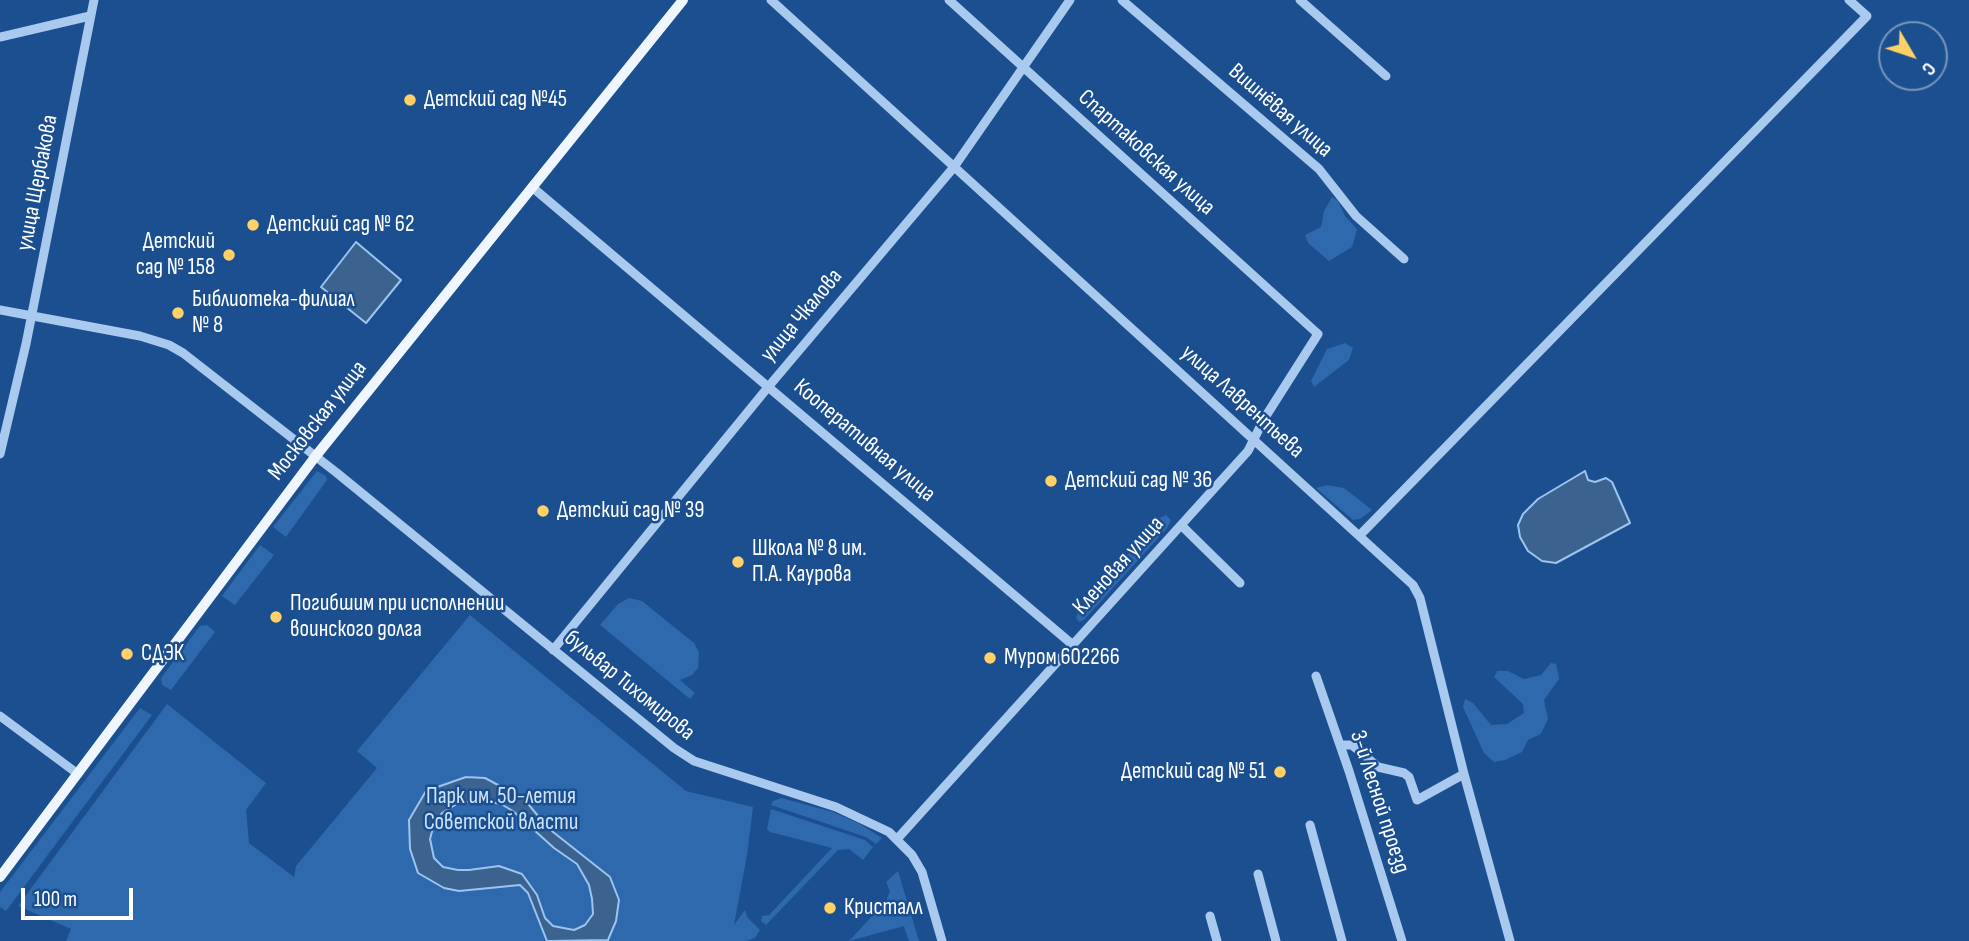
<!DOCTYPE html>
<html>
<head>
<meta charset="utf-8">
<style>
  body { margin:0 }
  #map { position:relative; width:1969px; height:941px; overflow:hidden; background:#1b4f8f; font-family:"Sofia Sans Condensed",sans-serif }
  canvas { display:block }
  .north { position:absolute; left:1878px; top:21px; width:70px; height:70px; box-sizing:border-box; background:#1b4f8f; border:2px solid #7695bc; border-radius:50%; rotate:129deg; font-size:19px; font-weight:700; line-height:28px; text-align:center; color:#fff }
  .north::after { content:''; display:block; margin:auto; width:24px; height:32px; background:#ffd166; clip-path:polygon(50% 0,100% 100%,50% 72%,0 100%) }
  .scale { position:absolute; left:21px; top:888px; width:112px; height:32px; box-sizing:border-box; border:4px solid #fff; border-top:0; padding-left:9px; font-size:21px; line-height:24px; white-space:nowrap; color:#fff; -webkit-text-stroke:5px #1b4f8f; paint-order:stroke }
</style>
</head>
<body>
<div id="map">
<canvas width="1969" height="941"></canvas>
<div class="north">С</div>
<div class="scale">100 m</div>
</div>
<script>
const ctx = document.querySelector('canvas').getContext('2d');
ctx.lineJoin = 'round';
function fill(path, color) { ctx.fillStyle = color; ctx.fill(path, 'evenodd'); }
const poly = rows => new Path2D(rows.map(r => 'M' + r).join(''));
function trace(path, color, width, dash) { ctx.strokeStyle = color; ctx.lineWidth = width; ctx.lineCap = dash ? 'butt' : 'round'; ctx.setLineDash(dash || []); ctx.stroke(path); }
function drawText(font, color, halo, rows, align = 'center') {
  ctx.font = font + ' "Sofia Sans Condensed",sans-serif'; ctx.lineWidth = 5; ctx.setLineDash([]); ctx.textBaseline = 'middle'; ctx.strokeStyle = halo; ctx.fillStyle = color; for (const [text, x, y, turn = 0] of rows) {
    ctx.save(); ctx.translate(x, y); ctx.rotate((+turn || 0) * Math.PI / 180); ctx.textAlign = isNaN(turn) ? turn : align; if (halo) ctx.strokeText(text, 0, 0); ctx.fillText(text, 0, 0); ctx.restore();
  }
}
fill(poly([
  [1332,197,1338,201,1345,216,1357,229,1352,247,1329,261,1308,243,1305,235,1321,227,1324,211],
  [1345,343,1353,348,1349,360,1314,387,1311,381,1327,349],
  [317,471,326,476,327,480,286,537,273,527],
  [1327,485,1344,488,1372,510,1360,519,1353,520,1316,488],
  [1166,515,1171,520,1167,528,1084,620,1079,622,1076,618,1079,610,1160,518],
  [260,545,274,555,235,605,222,596],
  [629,598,642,601,694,643,699,652,698,668,692,675,680,680,695,693,690,699,600,625,618,604],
  [470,615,686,791,753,807,747,855,734,925,745,910,747,917,760,930,755,938,746,941,66,941,71,929,18,906,167,704,266,783,246,810,249,843,294,877,296,866,377,768,357,751],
  [207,625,215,632,171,690,162,685,161,678,200,626],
  [1551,663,1556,664,1559,679,1544,700,1548,719,1541,734,1528,740,1522,752,1505,760,1494,762,1484,753,1463,707,1465,699,1473,703,1491,725,1507,724,1524,713,1523,704,1494,677,1497,671,1508,671,1524,679,1541,675],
  [140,708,152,715,6,911,0,907,0,892],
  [781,798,833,812,860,824,882,838,876,844,866,837,771,805,773,801],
  [771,809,865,840,873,847,863,860,849,849,838,850,766,925,761,921,762,916,769,915,832,848,770,832,767,829],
  [898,871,919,941,909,941,904,926,849,941,886,901,890,891,886,882]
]), '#2e69ad');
const water = poly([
  [356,242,401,280,366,323,321,287,356,242],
  [1585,471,1588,480,1595,482,1606,478,1612,482,1630,523,1556,563,1542,561,1528,551,1520,537,1518,525,1523,514,1538,499,1585,471],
  [466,777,485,778,524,799,548,828,610,877,619,900,616,921,608,940,547,941,528,893,520,885,459,891,444,888,418,873,410,849,409,820,426,791,466,777],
  [486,801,501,804,513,811,554,848,577,864,589,885,592,899,593,914,585,925,574,930,553,926,545,918,537,895,522,874,499,866,469,870,458,870,443,867,434,858,430,839,434,824,442,813,460,802,486,801]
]);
fill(water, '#3c6290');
trace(water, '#9cc4f0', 2);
trace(poly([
  [771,0,1413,585,1420,598,1464,774,1510,941],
  [1122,0,1319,169,1356,216,1404,259],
  [1300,0,1386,76],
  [0,37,90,16],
  [532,187,1073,645],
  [0,310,140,336,169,345,183,353,337,473,674,748,694,761,836,807,889,832,912,855,922,872,942,941],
  [0,454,26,344,94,0],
  [1182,526,1240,583],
  [1360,535,1867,16,1849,0],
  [553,650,769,386,954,167,1070,0],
  [1316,676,1349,771,1402,941],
  [0,716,78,774],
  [1341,745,1352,745,1378,767,1404,773,1409,777,1417,800,1464,774],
  [1310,825,1342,941],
  [898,838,1248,451,1264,419,1318,334,949,0],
  [1258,874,1276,941],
  [1210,916,1217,941]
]), '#a9c9ee', 9);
trace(poly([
  [0,877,315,457,683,0]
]), '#f0f6ff', 10);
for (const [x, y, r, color] of [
  [410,100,7,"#ffd166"],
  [253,225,7,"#ffd166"],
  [229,255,7,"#ffd166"],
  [178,313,7,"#ffd166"],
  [1051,481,7,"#ffd166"],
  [543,511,7,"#ffd166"],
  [738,562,7,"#ffd166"],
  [276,617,7,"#ffd166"],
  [127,654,7,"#ffd166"],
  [990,658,7,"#ffd166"],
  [1280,772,7,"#ffd166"],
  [830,908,7,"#ffd166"]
]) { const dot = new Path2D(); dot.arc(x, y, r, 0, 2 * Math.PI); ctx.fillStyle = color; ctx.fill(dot); trace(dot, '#1b4f8f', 2.5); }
drawText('23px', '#fff', '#1b4f8f', [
  ["Детский сад №45",424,100],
  ["Детский сад № 62",267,225],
  ["Детский",215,242,"right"],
  ["сад № 158",215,268,"right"],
  ["Библиотека-филиал",192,300],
  ["№ 8",192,326],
  ["Детский сад № 36",1065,481],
  ["Детский сад № 39",557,511],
  ["Школа № 8 им.",752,549],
  ["П.А. Каурова",752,575],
  ["Погибшим при исполнении",290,604],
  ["воинского долга",290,630],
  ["СДЭК",141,654],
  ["Муром 602266",1004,658],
  ["Детский сад № 51",1266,772,"right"],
  ["Кристалл",844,908]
], 'left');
drawText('23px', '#fff', '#1b4f8f', [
  ["Вишнёвая улица",1280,111,41],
  ["Спартаковская улица",1146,153,42],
  ["улица Щербакова",38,183,-79],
  ["улица Чкалова",802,316,-50],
  ["улица Лаврентьева",1242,402,42],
  ["Московская улица",318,421,-52],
  ["Кооперативная улица",864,441,40],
  ["Кленовая улица",1119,566,-48],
  ["бульвар Тихомирова",629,686,39],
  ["3-й Лесной проезд",1379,802,72]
]);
drawText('23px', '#cfe3fa', '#1b4f8f', [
  ["Парк им. 50-летия",501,797],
  ["Советской власти",501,823]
]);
</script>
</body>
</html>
